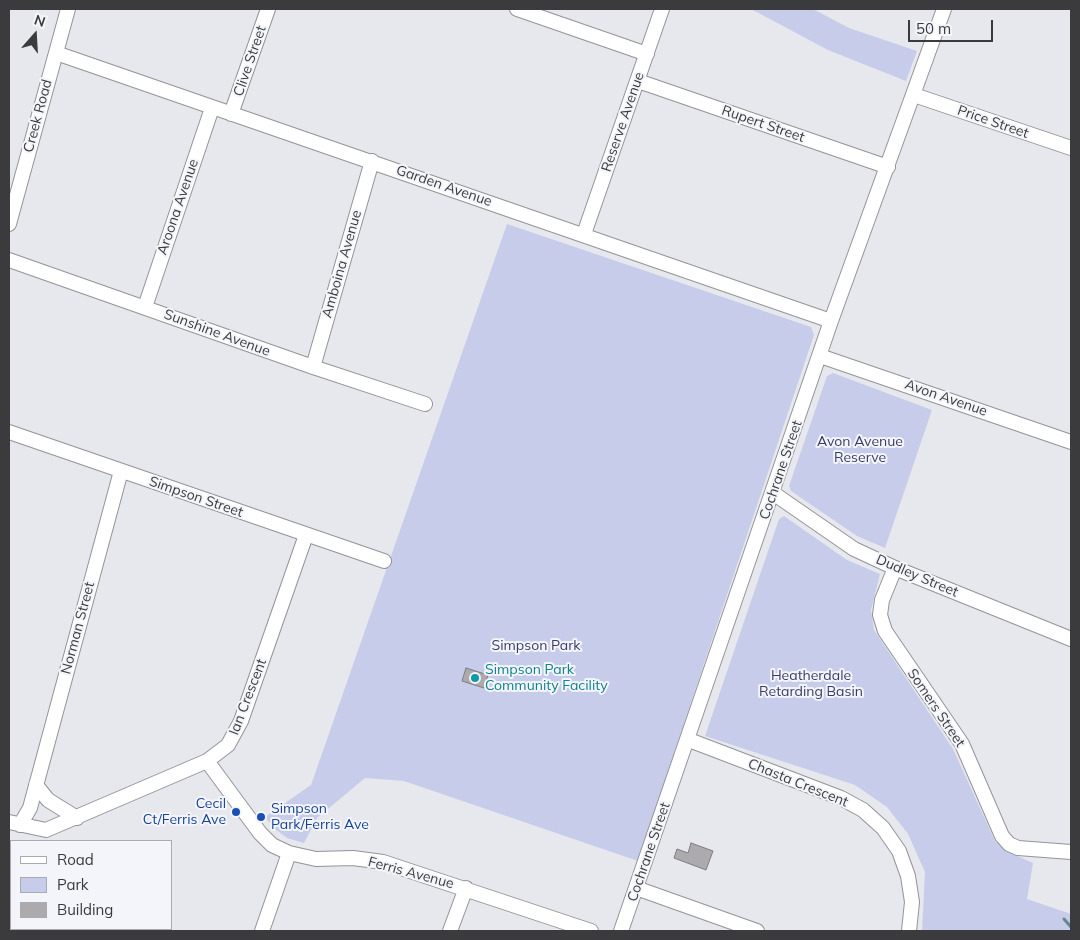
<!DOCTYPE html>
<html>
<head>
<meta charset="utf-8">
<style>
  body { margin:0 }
  #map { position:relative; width:1080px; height:940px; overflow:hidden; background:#e7e8ed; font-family:Mulish,sans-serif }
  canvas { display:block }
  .frame { position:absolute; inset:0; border:10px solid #3b3b3d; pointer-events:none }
  .legend { position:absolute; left:10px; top:840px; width:162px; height:90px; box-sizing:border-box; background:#f4f5fa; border:1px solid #aaabae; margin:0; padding:6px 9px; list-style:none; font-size:15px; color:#3b3b3d }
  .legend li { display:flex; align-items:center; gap:10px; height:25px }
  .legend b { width:25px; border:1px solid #aaabae }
  .north { position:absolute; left:10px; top:10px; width:50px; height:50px; -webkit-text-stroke:4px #f4f5fa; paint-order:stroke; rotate:19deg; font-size:14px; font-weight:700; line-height:20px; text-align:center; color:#3b3b3d }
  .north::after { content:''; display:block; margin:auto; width:18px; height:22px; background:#3b3b3d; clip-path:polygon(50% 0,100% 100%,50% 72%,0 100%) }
  .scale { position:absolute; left:908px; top:20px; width:85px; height:22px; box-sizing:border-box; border:2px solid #3b3b3d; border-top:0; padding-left:6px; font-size:15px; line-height:18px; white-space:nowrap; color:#3b3b3d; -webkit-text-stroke:4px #f4f5fa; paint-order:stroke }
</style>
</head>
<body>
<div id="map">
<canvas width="1080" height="940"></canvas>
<div class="frame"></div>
<ul class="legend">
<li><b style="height:6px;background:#fff"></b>Road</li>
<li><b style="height:14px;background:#c7ccea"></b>Park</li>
<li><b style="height:14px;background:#adaaae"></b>Building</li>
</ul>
<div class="north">N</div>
<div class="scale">50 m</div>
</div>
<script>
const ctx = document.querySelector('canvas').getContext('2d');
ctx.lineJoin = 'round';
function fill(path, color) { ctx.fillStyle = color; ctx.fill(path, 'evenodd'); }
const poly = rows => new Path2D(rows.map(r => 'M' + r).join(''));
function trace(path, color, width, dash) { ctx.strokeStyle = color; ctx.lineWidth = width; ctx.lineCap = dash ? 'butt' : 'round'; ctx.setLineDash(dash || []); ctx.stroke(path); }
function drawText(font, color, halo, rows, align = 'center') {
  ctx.font = font + ' Mulish,sans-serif'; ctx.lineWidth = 4; ctx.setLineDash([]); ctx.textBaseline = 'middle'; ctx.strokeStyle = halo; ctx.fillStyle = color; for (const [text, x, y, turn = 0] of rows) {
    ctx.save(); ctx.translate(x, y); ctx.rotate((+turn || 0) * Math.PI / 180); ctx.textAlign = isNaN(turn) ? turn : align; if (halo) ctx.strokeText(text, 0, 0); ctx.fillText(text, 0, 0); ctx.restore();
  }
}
fill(poly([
  [751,9,813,9,849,28,917,51,906,81,828,50],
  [507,224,811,327,814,335,638,861,404,781,365,778,317,818,304,843,287,838,275,829,265,817,311,785],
  [833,373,932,410,885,548,857,536,791,491,789,486,827,376],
  [784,516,847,560,880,574,871,610,874,630,953,749,995,841,1006,851,1033,863,1027,899,1071,914,1071,931,922,931,925,872,908,834,887,807,855,785,705,736,779,519]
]), '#c7ccea');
trace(poly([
  [1064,919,1071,927]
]), '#688787', 3);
const building = poly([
  [466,668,488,675,484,688,462,681,466,668],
  [691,843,713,851,706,870,674,858,677,849,688,853,691,843]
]);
fill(building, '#adaaae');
trace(building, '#7f7d81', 1);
const minor = poly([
  [517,9,647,54],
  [56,53,831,321],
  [638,81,888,167],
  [914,95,1071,148],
  [231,114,268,9],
  [9,224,68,9],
  [584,234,662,9],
  [9,260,313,367,425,404],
  [145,307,212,108],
  [820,356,1071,442],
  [313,367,372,161],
  [9,432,384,561],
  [773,493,854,549,895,568,1071,639],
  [895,568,882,600,880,615,885,631,962,744,1002,836,1009,844,1018,848,1071,852],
  [689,740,841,798,863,810,883,828,899,851,908,876,912,902,909,931],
  [207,761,260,833,272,845,289,853,316,859,353,858,383,862,591,931],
  [36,785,48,800,77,818],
  [9,822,46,830,207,761,228,745,241,721,306,535],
  [20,825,30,808,121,471],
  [636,888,757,931],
  [262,931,289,853],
  [450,931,466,888],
  [621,931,831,321,944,9]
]);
trace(minor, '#939498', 16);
trace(minor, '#fff', 14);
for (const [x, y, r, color] of [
  [475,678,5,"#0f9aa8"],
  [236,812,5,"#1a4fb4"],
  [261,817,5,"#1a4fb4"]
]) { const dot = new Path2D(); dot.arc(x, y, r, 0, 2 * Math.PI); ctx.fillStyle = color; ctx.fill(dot); trace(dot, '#f4f5fa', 2); }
drawText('14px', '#3b3b3d', '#f4f5fa', [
  ["Clive Street",250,61,-71],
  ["Creek Road",38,116,-75],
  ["Reserve Avenue",623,122,-71],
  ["Price Street",993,122,19],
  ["Rupert Street",763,124,19],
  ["Garden Avenue",444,186,19],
  ["Aroona Avenue",178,207,-71],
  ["Amboina Avenue",342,264,-74],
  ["Sunshine Avenue",217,333,20],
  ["Avon Avenue",946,398,19],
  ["Cochrane Street",781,470,-71],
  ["Simpson Street",196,497,19],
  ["Dudley Street",917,576,23],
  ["Norman Street",78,628,-75],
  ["Ian Crescent",248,697,-69],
  ["Somers Street",936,708,56],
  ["Chasta Crescent",798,783,22],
  ["Cochrane Street",649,852,-71],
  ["Ferris Avenue",411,873,15]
]);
drawText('14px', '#383b68', '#f4f5fa', [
  ["Avon Avenue",860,442],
  ["Reserve",860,458],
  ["Simpson Park",536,646],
  ["Heatherdale",811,676],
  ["Retarding Basin",811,692]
]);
drawText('14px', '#0d838f', '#f4f5fa', [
  ["Simpson Park",485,670],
  ["Community Facility",485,686]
], 'left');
drawText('14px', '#164399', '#f4f5fa', [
  ["Cecil",226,804],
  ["Ct/Ferris Ave",226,820],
  ["Simpson",271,809,"left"],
  ["Park/Ferris Ave",271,825,"left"]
], 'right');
</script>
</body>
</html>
